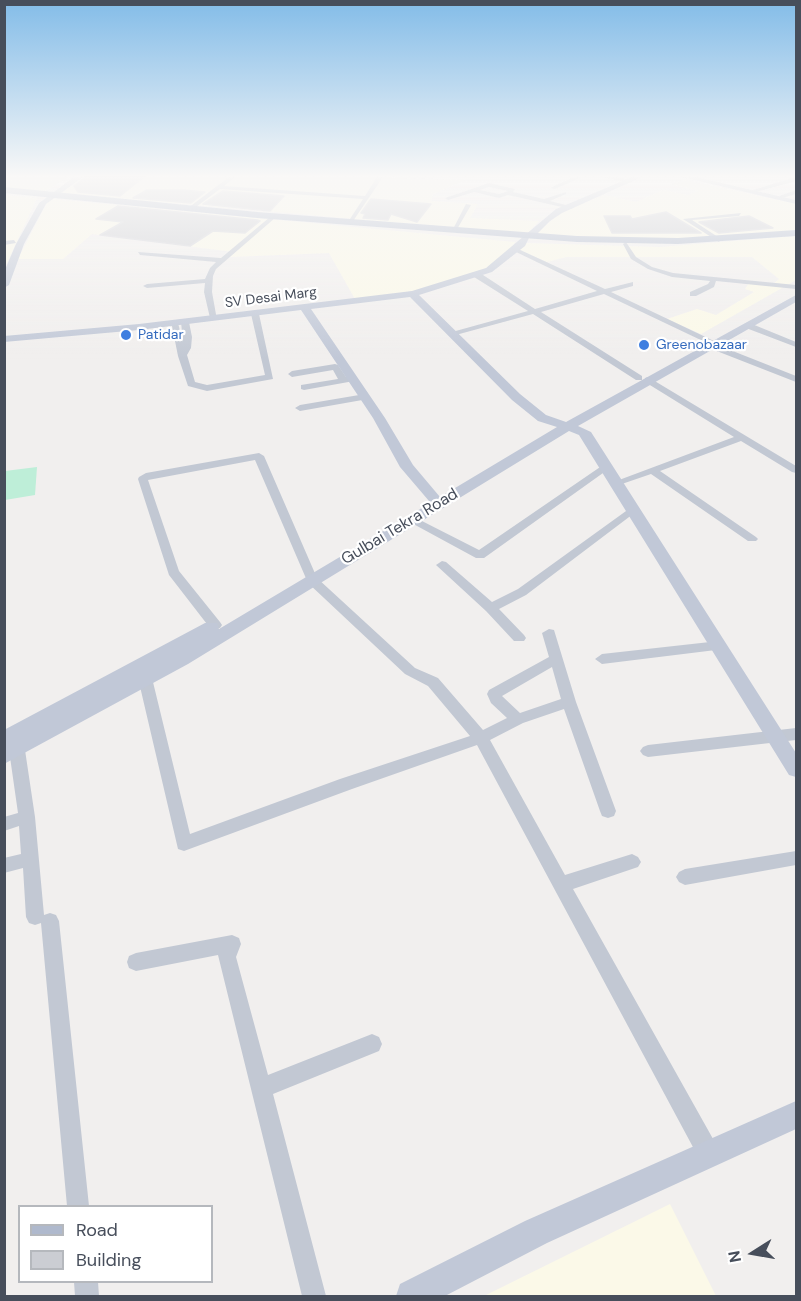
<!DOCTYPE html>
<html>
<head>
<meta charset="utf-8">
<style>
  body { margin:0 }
  #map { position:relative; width:801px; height:1301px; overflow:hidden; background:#f1efee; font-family:"DM Sans",sans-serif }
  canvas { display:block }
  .frame { position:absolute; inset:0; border:6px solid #474e5b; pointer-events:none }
  .legend { position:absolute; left:18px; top:1205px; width:195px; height:78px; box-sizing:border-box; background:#fff; border:2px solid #b5b8bd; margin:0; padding:8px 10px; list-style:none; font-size:18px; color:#474e5b }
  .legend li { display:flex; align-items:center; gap:12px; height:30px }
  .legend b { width:30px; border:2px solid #b5b8bd }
  .north { position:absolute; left:723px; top:1223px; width:60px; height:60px; -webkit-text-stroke:4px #fff; paint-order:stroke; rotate:259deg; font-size:16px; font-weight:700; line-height:24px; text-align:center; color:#474e5b }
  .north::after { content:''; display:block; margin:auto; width:21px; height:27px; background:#474e5b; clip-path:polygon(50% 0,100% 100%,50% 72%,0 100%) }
</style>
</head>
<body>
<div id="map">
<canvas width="801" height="1301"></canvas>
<div class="frame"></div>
<ul class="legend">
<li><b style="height:8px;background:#afb9cd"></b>Road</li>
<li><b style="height:16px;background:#cbcdd3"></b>Building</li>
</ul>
<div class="north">N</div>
</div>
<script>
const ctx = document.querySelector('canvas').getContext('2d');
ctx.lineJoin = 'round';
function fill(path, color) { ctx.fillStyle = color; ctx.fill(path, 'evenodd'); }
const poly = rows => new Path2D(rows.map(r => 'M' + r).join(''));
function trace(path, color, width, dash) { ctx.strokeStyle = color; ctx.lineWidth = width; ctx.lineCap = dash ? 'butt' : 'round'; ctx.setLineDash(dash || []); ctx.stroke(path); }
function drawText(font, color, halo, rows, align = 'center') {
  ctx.font = font + ' "DM Sans",sans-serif'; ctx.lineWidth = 4.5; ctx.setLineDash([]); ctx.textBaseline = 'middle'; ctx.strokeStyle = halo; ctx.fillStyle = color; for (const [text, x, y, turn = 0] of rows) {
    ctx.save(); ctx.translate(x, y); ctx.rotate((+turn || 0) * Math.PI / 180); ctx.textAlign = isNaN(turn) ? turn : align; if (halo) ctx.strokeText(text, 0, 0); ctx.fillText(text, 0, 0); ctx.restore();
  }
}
fill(poly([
  [4,177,69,177,43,192,5,188],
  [86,177,371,177,466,180,433,194,431,201,478,204,470,218,539,221,527,234,60,193],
  [685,180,796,204,796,230,705,239,624,239,534,235,563,211,604,195,636,202,663,190,688,195,698,191,672,184],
  [5,195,37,198,5,267],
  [51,199,515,242,509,252,485,269,421,290,355,299,329,253,230,257,234,252,92,234,63,259,18,259,47,203],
  [796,236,796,280,701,334,667,319,697,309,716,315,754,292,745,289,749,283,772,285,779,279,752,257,566,257,547,262,519,250,525,243,660,247],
  [670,1204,716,1296,484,1296]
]), '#fbf9e8');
fill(poly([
  [37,467,35,495,5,500,5,471]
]), '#beeed8');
const building = poly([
  [85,177,144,177,120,196,78,192,74,186,85,177],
  [147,190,183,190,205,192,191,203,133,198,147,190],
  [223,191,284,196,270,211,203,204,223,191],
  [371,199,431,204,417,222,391,214,388,220,363,218,365,214,361,213,371,199],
  [118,206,257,220,260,221,245,233,213,231,190,246,100,235,123,222,96,219,118,206],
  [666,212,701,233,612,233,604,216,630,216,632,219,666,212],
  [749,216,773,228,719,233,699,222,749,216]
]);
fill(building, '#cbcdd3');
trace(building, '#d2d3da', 1.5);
fill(poly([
  [229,177,235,177,224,186,365,196,377,177,383,177,351,224,348,222,363,199,220,189,192,210,188,210,188,208,229,177],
  [574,177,582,177,555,189,550,188,574,177],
  [604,177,616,177,632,181,629,183,604,177],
  [796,177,796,181,756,192,753,190,796,177],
  [489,183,515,189,513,192,544,199,566,192,566,194,550,201,574,207,571,209,508,195,499,198,474,192,448,200,445,198,489,183],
  [489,187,508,191,499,194,480,190,489,187],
  [796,190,796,194,782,198,779,196,796,190],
  [466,204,471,205,456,231,452,231,466,204],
  [741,213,739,216,692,220,721,239,719,242,683,219,741,213],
  [270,217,275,218,216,269,213,276,212,292,217,320,210,318,204,292,205,283,147,288,143,286,147,284,205,279,210,268,216,262,140,255,138,252,221,258,270,217],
  [14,240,16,243,4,245,4,241,14,240],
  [626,242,636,257,652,267,673,273,796,285,796,289,716,281,714,287,696,296,690,296,690,292,708,284,710,281,672,277,648,269,631,259,623,244,626,242],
  [516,248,605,289,633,282,633,286,611,292,714,341,707,343,604,294,541,312,642,376,642,380,636,380,533,314,452,336,452,332,528,311,474,277,474,273,480,273,535,309,597,291,514,251,516,248],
  [255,312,259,314,273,379,207,391,188,386,178,356,171,321,178,323,183,342,181,322,185,320,189,322,192,337,191,348,187,355,195,382,207,385,265,375,251,314,255,312],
  [746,324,752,324,796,342,796,347,746,328,746,324],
  [709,344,715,344,796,376,796,382,709,348,709,344],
  [335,364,338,365,346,377,354,377,354,381,304,390,301,389,301,385,338,379,333,370,292,377,288,374,292,371,335,364],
  [648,377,796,466,796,473,792,472,741,441,660,471,756,537,758,539,756,541,748,541,651,474,616,486,611,483,734,437,645,382,645,378,648,377],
  [365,394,370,397,368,399,300,411,295,408,300,405,365,394],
  [259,453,264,456,317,578,415,668,438,678,483,730,507,718,491,703,487,694,489,690,549,657,542,633,549,629,554,630,576,702,616,811,614,816,608,818,602,816,600,811,564,709,523,723,490,740,565,875,632,854,638,857,641,862,638,867,573,889,717,1146,720,1154,717,1162,709,1165,701,1162,477,745,352,789,184,851,178,849,138,678,140,674,145,673,150,674,152,678,190,834,340,779,470,736,428,686,405,674,308,583,255,460,148,480,179,571,220,622,222,625,220,628,210,628,169,575,138,479,139,477,146,473,259,453],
  [552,667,561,699,520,713,502,696,552,667],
  [606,463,611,466,610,468,484,558,476,558,406,520,412,517,416,518,479,550,606,463],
  [633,506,637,507,637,511,526,595,499,609,524,635,526,638,524,641,514,641,486,611,436,565,442,561,446,562,492,602,518,589,633,506],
  [719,641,724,643,726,646,724,649,602,664,595,659,602,654,719,641],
  [796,728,796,740,648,757,643,755,640,751,643,747,648,745,796,728],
  [17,744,22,746,25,750,35,817,44,915,50,913,56,915,59,921,89,1206,67,1206,41,923,35,925,29,923,26,917,23,868,4,873,4,858,21,854,19,826,4,831,4,817,18,813,9,750,12,746,17,744],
  [796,851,796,865,685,885,679,882,676,877,679,872,685,869,796,851],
  [232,935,239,938,241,944,236,957,268,1075,372,1034,379,1037,382,1044,379,1051,273,1094,326,1296,302,1296,218,955,136,971,129,968,127,962,129,956,136,953,232,935],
  [74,1282,98,1282,99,1296,75,1296,74,1282]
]), '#c2c8d3');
fill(poly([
  [74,177,83,177,46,204,24,244,9,285,4,288,4,272,16,244,39,203,74,177],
  [632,177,642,177,562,213,550,221,533,238,529,238,525,246,492,272,419,295,520,394,546,415,566,422,796,295,796,302,578,426,591,432,796,753,796,777,789,775,579,435,569,431,188,664,4,764,4,730,205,623,217,623,219,629,432,502,429,501,400,467,373,418,301,310,139,330,4,342,4,336,139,324,412,291,486,268,556,209,632,177],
  [410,297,512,400,538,421,557,427,440,497,413,465,385,418,311,309,410,297],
  [682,177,695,177,796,200,796,204,682,177],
  [796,1101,796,1129,547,1243,445,1296,396,1296,400,1284,525,1221,796,1101]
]), '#c1c8d7');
fill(poly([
  [4,187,257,212,577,236,678,238,796,230,796,236,678,244,577,242,257,218,4,193,4,187]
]), '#afb9cd');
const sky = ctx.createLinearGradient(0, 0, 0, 359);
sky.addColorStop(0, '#83bce8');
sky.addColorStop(0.49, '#f9f8f7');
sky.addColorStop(1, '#f9f8f700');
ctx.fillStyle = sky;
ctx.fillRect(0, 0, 801, 359);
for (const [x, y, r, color] of [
  [126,335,6,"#3f7fe0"],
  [644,345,6,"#3f7fe0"]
]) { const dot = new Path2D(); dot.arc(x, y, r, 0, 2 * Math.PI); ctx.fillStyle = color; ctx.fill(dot); trace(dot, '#fff', 2); }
drawText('14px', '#474e5b', '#fff', [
  ["SV Desai Marg",271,298,-7]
]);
drawText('14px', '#366cbe', '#fff', [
  ["Patidar",138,335],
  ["Greenobazaar",656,345]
], 'left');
drawText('16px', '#474e5b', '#fff', [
  ["Gulbai Tekra Road",400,527,-31]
]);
</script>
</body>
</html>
